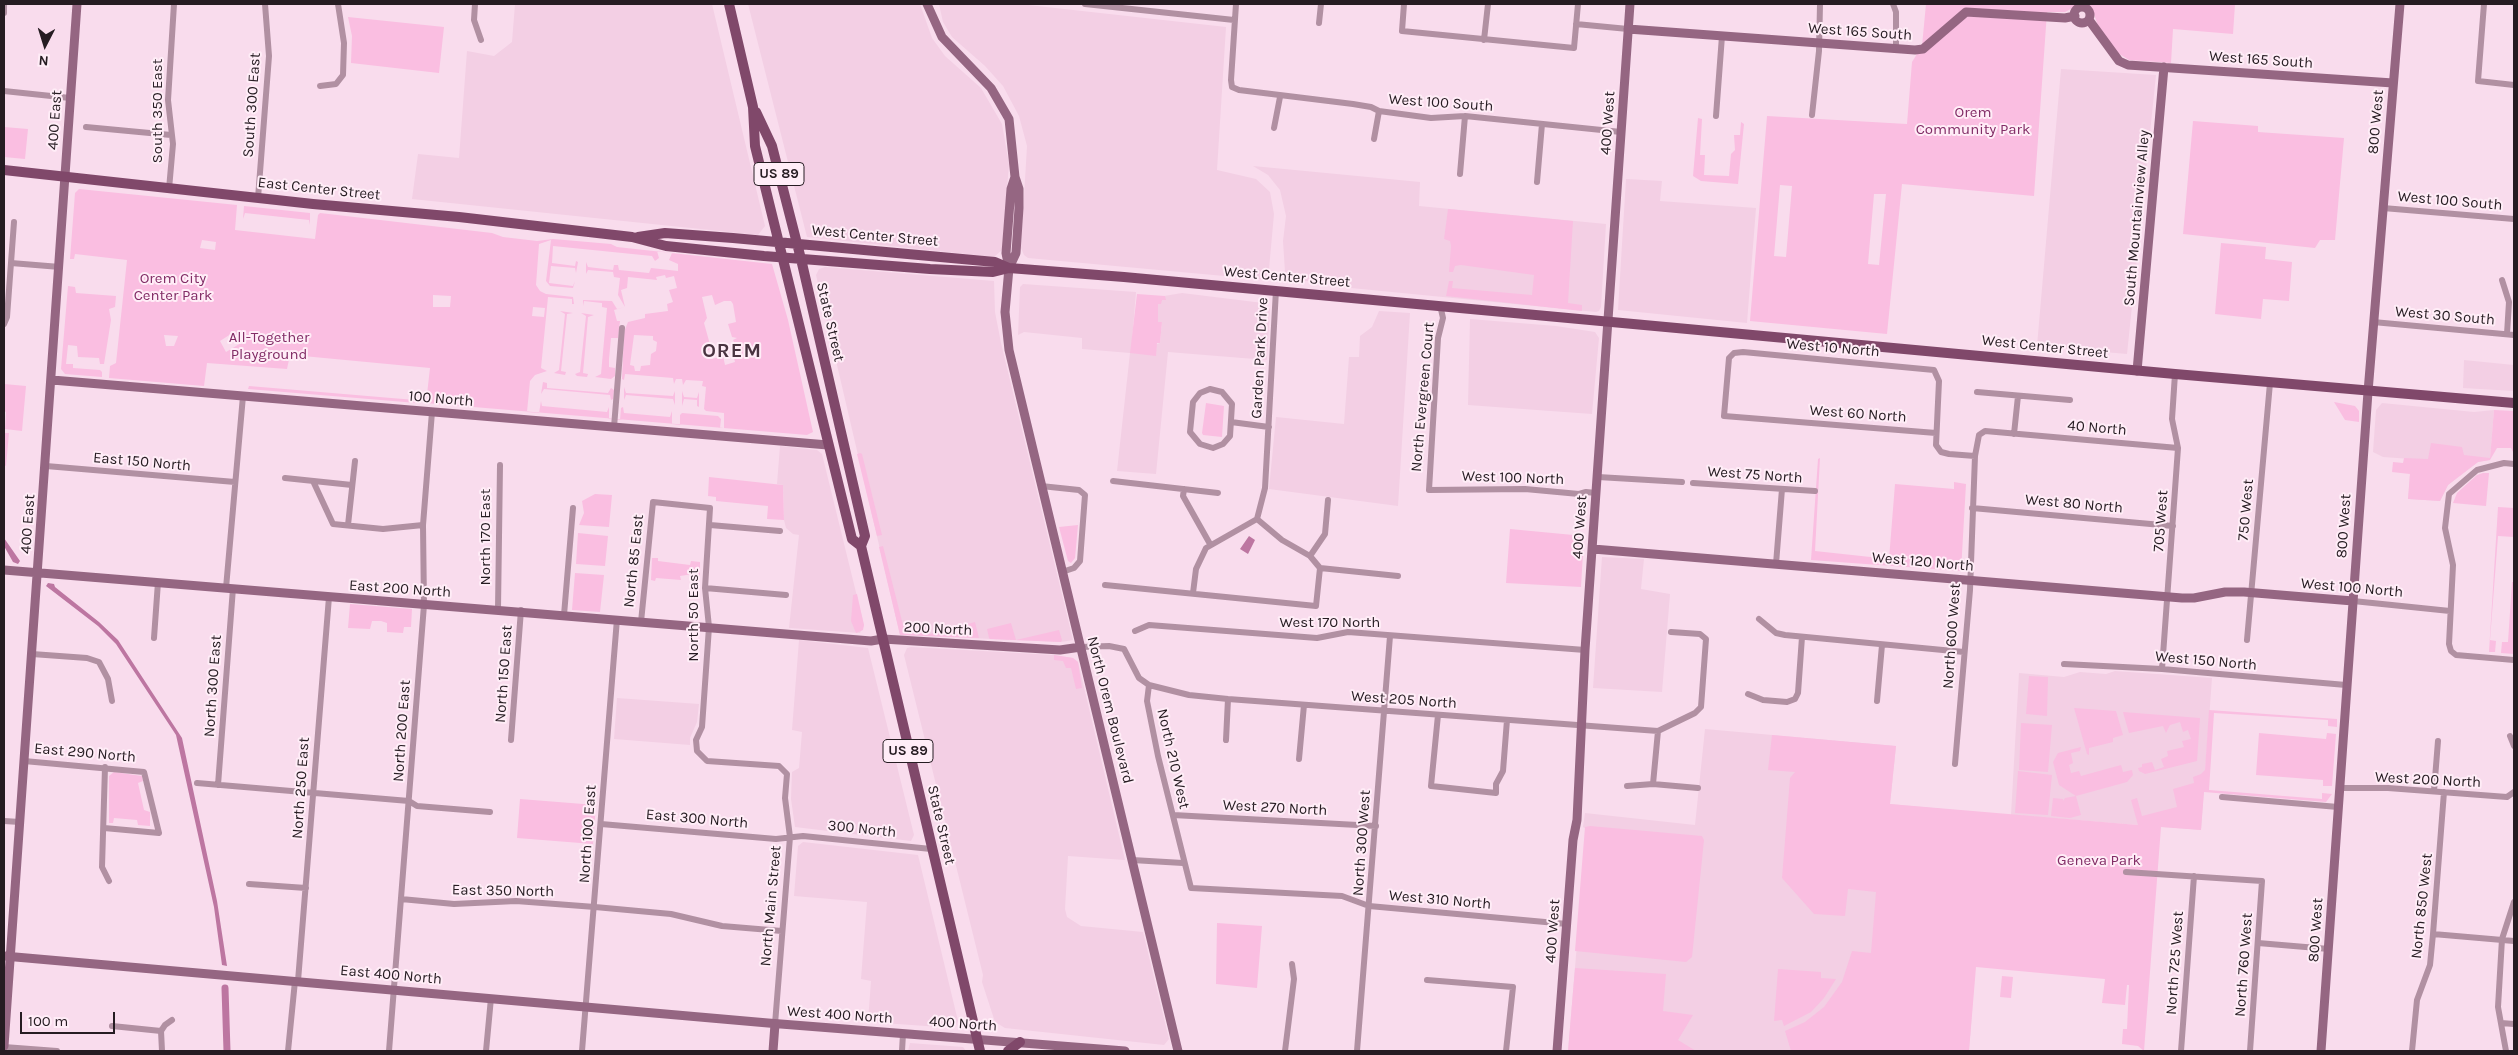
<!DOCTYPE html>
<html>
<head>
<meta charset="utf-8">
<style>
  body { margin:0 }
  #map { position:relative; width:2518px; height:1055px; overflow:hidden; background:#f9dced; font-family:Karla,sans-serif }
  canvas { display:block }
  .frame { position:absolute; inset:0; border:5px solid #261c22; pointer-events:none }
  .north { position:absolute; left:20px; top:20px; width:50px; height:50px; -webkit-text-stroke:4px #ffedf7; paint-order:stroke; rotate:185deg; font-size:14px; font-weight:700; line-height:20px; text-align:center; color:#261c22 }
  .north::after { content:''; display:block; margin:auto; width:18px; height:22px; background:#261c22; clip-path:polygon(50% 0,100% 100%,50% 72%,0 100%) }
  .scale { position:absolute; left:20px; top:1012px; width:95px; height:22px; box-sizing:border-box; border:2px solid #261c22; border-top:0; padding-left:6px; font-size:15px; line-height:18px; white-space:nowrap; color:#261c22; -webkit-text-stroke:4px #ffedf7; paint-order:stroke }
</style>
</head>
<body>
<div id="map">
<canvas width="2518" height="1055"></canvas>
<div class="frame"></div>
<div class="north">N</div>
<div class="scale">100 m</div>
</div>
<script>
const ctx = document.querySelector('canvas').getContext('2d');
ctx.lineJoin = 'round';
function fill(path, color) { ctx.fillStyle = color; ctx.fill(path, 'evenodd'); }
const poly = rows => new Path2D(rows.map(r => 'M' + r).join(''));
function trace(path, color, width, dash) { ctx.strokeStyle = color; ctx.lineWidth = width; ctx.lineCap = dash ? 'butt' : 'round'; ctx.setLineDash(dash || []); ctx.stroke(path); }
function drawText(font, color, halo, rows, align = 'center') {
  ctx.font = font + ' Karla,sans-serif'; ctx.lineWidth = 4; ctx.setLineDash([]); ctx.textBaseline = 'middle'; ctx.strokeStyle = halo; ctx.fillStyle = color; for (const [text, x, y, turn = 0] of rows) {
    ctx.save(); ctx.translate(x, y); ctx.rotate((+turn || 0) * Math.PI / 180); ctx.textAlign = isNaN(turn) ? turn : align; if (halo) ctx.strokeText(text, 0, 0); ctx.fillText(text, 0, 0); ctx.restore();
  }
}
fill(poly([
  [515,4,712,4,765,226,758,235,412,199,418,154,459,158,467,51,494,56,512,42],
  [748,4,920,4,932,38,945,56,981,88,1002,124,1009,164,1002,250,994,257,807,237],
  [939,4,1019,4,1226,27,1217,170,1256,179,1270,192,1274,214,1268,280,1028,258,1024,255,1021,248,1027,146,1019,116,1003,86,985,66,952,37,943,22],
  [2061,69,2156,75,2127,354,2037,346],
  [1253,166,1420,182,1419,206,1606,224,1601,307,1599,311,1596,312,1351,288,1322,282,1292,280,1286,276,1285,272,1283,241,1286,216,1280,190,1268,175],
  [1626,179,1662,181,1660,201,1756,208,1747,323,1618,310],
  [825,267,994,281,995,312,1001,343,1073,640,1061,642,900,635,816,275,819,269],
  [1023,284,1136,292,1131,353,1160,343,1162,322,1158,322,1158,304,1162,299,1165,300,1164,296,1182,293,1263,303,1270,309,1267,360,1168,352,1156,474,1117,471,1130,353,1082,349,1082,338,1024,332,1018,335,1020,287],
  [1379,311,1410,313,1398,506,1269,489,1276,417,1344,424,1349,357,1359,357,1360,336,1372,327],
  [1470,319,1556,326,1595,332,1599,338,1592,414,1468,405],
  [2464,360,2514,365,2514,391,2463,388],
  [2382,403,2474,412,2494,410,2490,460,2478,462,2448,485,2440,501,2408,499,2411,459,2383,457,2373,452,2376,410],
  [780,446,817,450,822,454,864,625,860,633,789,628,799,535,793,534,786,528,784,520,783,485,777,484],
  [1602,557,1644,559,1641,589,1670,594,1662,692,1593,688],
  [799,640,868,648,914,835,911,841,795,827,791,799,792,772,799,768,802,732,792,730],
  [911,647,1054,655,1073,658,1078,662,1125,860,1068,856,1065,909,1067,917,1081,926,1143,932,1169,1039,1164,1045,1005,1028,995,1022,982,982,983,975,904,655,907,648],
  [2115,671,2212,678,2201,830,2011,815,2019,673,2064,677,2080,672,2106,674],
  [617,698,699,704,697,722,690,738,690,745,614,739],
  [1705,729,1896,746,1890,804,1987,813,1969,1051,1568,1051,1585,848,1586,829,1583,827,1585,813,1695,825],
  [803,842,918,855,958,1021,955,1028,868,1022,871,981,861,979,867,902,794,896,798,846],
  [910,1043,963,1047,966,1051,908,1051]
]), '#f3cfe4');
fill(poly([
  [1926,4,2080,4,2065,12,2047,12,2034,196,1902,184,1887,334,1750,321,1767,116,1907,124,1912,62,1922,46],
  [1780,185,1792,186,1786,257,1774,256],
  [1874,194,1886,194,1879,265,1868,264],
  [2083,4,2235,4,2233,34,2173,29,2171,63,2129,60,2118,53,2098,26,2092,8],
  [348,17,444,27,439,73,351,63,352,36],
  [1698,118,1702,119,1700,155,1705,155,1704,175,1729,176,1731,154,1735,150,1734,135,1740,135,1741,122,1744,124,1738,184,1701,181,1693,176],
  [2193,121,2258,126,2258,132,2344,138,2335,240,2320,240,2315,248,2183,234],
  [4,127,28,129,25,159,4,157],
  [79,189,237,205,235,230,315,239,318,215,320,213,492,233,503,237,537,241,553,239,611,244,617,247,772,264,788,320,813,432,807,435,426,403,430,368,303,356,290,355,287,369,207,363,204,386,109,378,110,366,116,363,127,260,75,254,74,259,70,259,75,193],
  [202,240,216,242,215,250,200,248],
  [551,240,546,281,550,286,573,288,575,281,573,286,549,283,551,266,575,268,576,273,578,262,576,261,575,266,552,263,553,246,652,256,655,261,659,258,657,251,672,253,669,260,678,264,678,271,651,268,649,273,619,270,618,265,614,265,613,270,588,267,586,262,586,274,588,270,613,272,614,277,620,278,618,295,625,307,617,309,612,301,583,300,583,306,584,301,602,303,602,307,607,308,601,374,595,377,611,379,615,376,615,368,609,367,609,359,611,338,618,338,620,321,617,321,614,310,625,307,621,290,627,288,628,277,657,280,656,277,665,275,666,278,674,276,677,288,669,290,673,302,667,304,668,311,645,314,645,318,628,322,624,332,622,379,624,380,625,374,673,378,674,384,676,379,682,379,683,385,686,380,703,381,702,386,706,387,704,409,706,411,724,413,724,428,720,428,721,419,718,416,682,413,680,415,680,425,672,424,672,411,670,417,624,413,623,407,621,408,620,420,609,419,609,407,607,412,542,406,541,401,539,413,527,412,530,381,535,375,547,371,541,368,548,297,572,299,572,304,574,304,573,297,546,294,540,291,536,285,539,244],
  [433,295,451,296,450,307,433,307],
  [712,295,715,305,724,301,731,301,733,304,736,322,728,324,732,337,737,338,733,340,738,349,733,354,735,362,725,365,723,356,712,359,707,357,706,352,711,348,704,323,707,318,702,297],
  [533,307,545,308,544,317,532,316],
  [234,332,241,343,226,352,220,341],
  [164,335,178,336,174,346,166,346],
  [634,335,653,336,653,340,657,342,656,351,651,354,650,365,641,366,640,371,635,371,634,366,630,365],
  [244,206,310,213,310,225,309,220,245,213,243,219],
  [1448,209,1573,221,1568,303,1582,305,1582,311,1446,296,1449,281,1453,281,1452,288,1532,295,1534,275,1461,265,1455,266,1453,272,1449,272,1451,246,1450,241,1444,239],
  [2221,243,2266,247,2265,259,2292,262,2289,301,2263,299,2261,319,2215,314],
  [68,286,75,287,76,293,116,296,115,307,109,309,111,320,104,364,100,364,99,358,78,357,77,346,68,345,66,364,73,364,73,368,100,370,102,372,102,377,65,374,61,369],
  [1137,294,1165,296,1166,300,1162,300,1161,304,1158,304,1158,322,1162,322,1160,343,1157,343,1156,356,1130,353],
  [560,311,573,313,567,314,561,371,566,372,565,375,554,373,559,370,565,314],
  [581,313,594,315,588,317,583,373,588,374,587,377,577,376,575,374,580,372,586,316],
  [543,382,547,383,547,388,608,393,611,388,614,390,613,399,611,400,610,395,544,389,541,394],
  [4,384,26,386,22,431,5,429,6,412,4,411],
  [249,386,415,400,417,403,248,389],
  [624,387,626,393,673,396,675,391,675,405,673,399,626,395,624,400],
  [682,391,684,397,697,398,699,392,699,407,697,406,697,400,684,399,682,406],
  [2334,402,2355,406,2359,411,2359,422,2345,420],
  [1206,403,1224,406,1222,437,1203,435,1202,433],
  [2494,410,2514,411,2514,454,2511,448,2497,448,2490,460,2478,462,2448,485,2440,501,2408,499,2410,474,2392,472,2393,462,2403,463,2404,458,2428,459,2431,443,2462,447,2464,455,2490,458],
  [4,433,9,433,6,466,4,465],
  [860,453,862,454,882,535,877,536,857,454],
  [1820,458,1815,551,1889,559,1895,484,1954,489,1954,482,1966,484,1961,571,1811,560,1818,459],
  [2483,473,2489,473,2486,506,2453,503,2457,493,2477,475],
  [709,477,783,485,784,520,767,519,768,506,716,501,716,497,708,496],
  [595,494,612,495,609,527,579,525,584,513,582,501],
  [2498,507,2514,508,2514,537,2498,536,2490,640,2496,641,2495,652,2489,652],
  [1078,525,1075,558,1071,563,1068,561,1059,527],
  [1510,529,1584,536,1581,587,1506,583],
  [578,533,608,536,605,566,576,564],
  [883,546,905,633,928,628,930,634,975,622,979,638,900,635,879,547],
  [652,558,658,558,658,561,690,565,691,561,700,562,700,577,694,578,693,574,680,576,681,580,656,578,655,581,651,580],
  [575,573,604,575,600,612,572,610],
  [2512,582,2514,582,2514,654,2501,653,2502,642,2508,642],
  [857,594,864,625,863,630,856,633,851,621,853,595],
  [350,604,412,609,411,627,404,627,403,633,387,632,387,623,381,621,372,621,370,629,348,628],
  [1011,623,1016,640,1059,630,1062,640,1061,642,990,639,989,638,987,629],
  [1054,655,1073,658,1078,662,1082,688,1076,689,1071,668,1066,668,1063,661,1054,660],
  [2029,676,2048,677,2047,716,2026,714],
  [2074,708,2116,711,2123,735,2113,738,2113,742,2089,748,2089,755,2087,754],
  [2209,710,2337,719,2337,727,2328,726,2328,720,2214,713,2209,790,2322,799,2322,793,2332,794,2326,802,2204,792,2201,830,2161,827,2144,1051,2138,1046,2122,1044,2123,1029,2127,1029,2129,985,2127,985,2125,1005,2102,1003,2105,979,1976,967,1969,1051,1791,1051,1785,1031,1805,1022,1824,1007,1842,982,1852,951,1871,953,1876,892,1848,889,1845,916,1814,914,1782,878,1790,778,1795,772,1768,770,1772,735,1896,746,1890,804,2138,825,2131,800,2137,798,2142,816,2177,807,2173,789,2194,783,2193,777,2201,774,2205,770],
  [2123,712,2200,718,2197,761,2145,774,2139,771,2138,768,2142,767,2142,764,2152,762,2155,770,2164,767,2161,759,2168,756,2167,751,2184,747,2182,741,2191,739,2188,730,2183,732,2180,722,2170,725,2166,733,2163,726,2129,733],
  [2021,723,2052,725,2048,772,2019,770],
  [2259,733,2326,739,2327,733,2336,734,2332,786,2323,786,2323,780,2256,775],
  [2081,747,2080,751,2071,753,2073,763,2069,765,2071,773,2079,771,2081,776,2121,765,2123,772,2132,770,2133,775,2127,782,2076,796,2081,815,2070,818,2051,816,2053,798,2063,799,2063,801,2065,798,2076,796,2059,785,2053,762,2058,753],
  [2018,771,2052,775,2048,815,2015,813],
  [114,772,142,776,143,781,138,783,144,810,150,812,150,826,138,825,137,820,114,818,113,823,109,823,109,776],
  [520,799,596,805,593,844,517,838],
  [1590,826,1702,836,1704,840,1692,957,1686,962,1575,951,1585,827],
  [1217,923,1262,926,1257,988,1216,984],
  [1575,968,1666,974,1663,1011,1693,1015,1678,1040,1696,1051,1568,1051],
  [1778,969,1821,972,1821,978,1836,979,1824,998,1811,1012,1784,1026,1782,1020,1774,1021],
  [2002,976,2013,977,2011,998,2000,997]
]), '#fabee1');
fill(poly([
  [1249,536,1255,540,1248,554,1240,549],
  [4,538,20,561,18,564,13,562,4,546],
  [48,583,54,584,55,587,99,622,118,640,182,738,217,901,227,966,222,965,214,907,176,735,116,644,98,626,46,586]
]), '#bd76a1');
trace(poly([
  [225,988,227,1051]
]), '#bd76a1', 7);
trace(poly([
  [475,4,474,20,481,40],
  [1085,4,1234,20],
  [1236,4,1231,80,1232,87,1239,90,1353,104,1371,107,1379,111,1431,118,1465,116,1621,132],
  [1404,4,1402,31,1574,48,1578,4],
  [1893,4,1896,12,1896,49],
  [2484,4,2478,81,2514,85],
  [4,13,4,4],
  [1319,23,1321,4],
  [1576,24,1628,29],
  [1484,40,1488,4],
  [320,86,336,84,343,75,344,43,338,4],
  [4,91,70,98],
  [1812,115,1819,51,1820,4],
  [1716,116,1722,36],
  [86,127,171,135],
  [1274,128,1280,97],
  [1374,139,1379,111],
  [1460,174,1465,116],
  [1537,182,1542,124],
  [169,189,173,144,168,100,174,4],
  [258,198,269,56,265,4],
  [2383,208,2514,219],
  [11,263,60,267],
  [2502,280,2509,302,2507,334],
  [1440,305,1443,318,1438,338,1429,490,1525,489,1579,494,1586,492,1596,493],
  [2373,322,2514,335],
  [4,324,7,317,14,222],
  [1210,389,1222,392,1232,404,1230,436,1223,444,1213,448,1200,444,1190,432,1193,402,1200,393,1210,389],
  [1977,392,2070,400],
  [1231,422,1269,427],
  [614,427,622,328],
  [1936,433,1724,416,1729,358,1734,353,1743,352,1934,370,1939,381,1936,445,1941,452,1949,454,1975,456],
  [2014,434,2018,396],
  [2514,464,2504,463,2477,470,2449,494,2445,528,2453,565,2449,644,2451,651,2456,655,2514,660],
  [46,466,235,482],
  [1598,477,1682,482],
  [285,478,352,485],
  [313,481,333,524,383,529,423,525],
  [1113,481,1218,493],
  [1693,483,1815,491],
  [1041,486,1079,490,1085,495,1080,561,1074,568,1062,572],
  [1184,489,1183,496,1210,544],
  [1972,508,2173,526],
  [1257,519,1282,540,1310,556,1320,568,1398,576],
  [348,525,355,461],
  [710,525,780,531],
  [1310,556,1325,534,1328,500],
  [1776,564,1782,489],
  [1105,585,1316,606,1320,568],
  [226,588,243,396],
  [705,588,786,595],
  [1193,593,1196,569,1206,548,1257,519,1265,488,1276,290],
  [2353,601,2450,611],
  [498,609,500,465],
  [564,615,573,508],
  [1759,619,1776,633,1785,635,1964,652],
  [641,622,653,502,710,508,705,588,709,627,702,727,696,740,697,751,707,761,779,766,787,774,785,798,790,837,775,1024],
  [1135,631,1149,625,1317,638,1348,632,1585,650],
  [154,638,158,582],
  [2247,640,2270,383],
  [1081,647,1109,646,1124,649,1139,678,1149,685,1147,701,1158,756,1191,888,1342,896,1369,906,1567,924],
  [32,654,87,658,99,662,108,679,112,701],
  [2064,664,2162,669,2346,685],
  [2162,669,2178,448,2172,419,2175,374],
  [1149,685,1189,695,1228,699,1658,731,1695,713,1701,707,1706,639,1700,634,1671,632],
  [1748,694,1763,700,1787,702,1795,699,1798,693,1802,637],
  [1877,701,1882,645],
  [1438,715,1431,786,1496,793,1496,784,1503,771,1507,720],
  [2510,736,2514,746],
  [511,740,521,610],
  [1226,740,1228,699],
  [1299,759,1304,705],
  [24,761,144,772,159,833,104,828],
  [1955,764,1970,590,1975,456,1979,435,1985,431,2178,448],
  [105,767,102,867,109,881],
  [197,783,409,801,417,806,490,812],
  [1653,784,1658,731],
  [218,785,233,588],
  [1627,786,1653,784,1698,788],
  [2339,788,2388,788,2507,797,2514,792],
  [2434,791,2438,741],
  [2222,797,2338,807],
  [1173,815,1376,826],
  [4,821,20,822],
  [601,824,776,839,803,836,931,849],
  [1132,860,1183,863],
  [2126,872,2262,881,2250,1051],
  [249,884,306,888],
  [401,899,454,904,516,901,595,907,671,914,722,926,782,931],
  [2433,934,2514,941],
  [2258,943,2329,949],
  [1427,980,1513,987,1506,1051],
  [298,981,329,597],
  [2501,1023,2514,1024],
  [112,1026,161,1031],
  [4,1047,57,1051],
  [162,1051,161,1031,165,1025,172,1020],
  [288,1051,295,981],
  [389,1051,424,605,423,525,432,412],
  [486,1051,491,998],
  [582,1051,617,619],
  [902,1051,903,1034],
  [1285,1051,1294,979,1292,964],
  [1357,1051,1390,636],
  [2181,1051,2194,876],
  [2412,1051,2417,1000,2430,965,2433,934,2444,792],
  [2506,1051,2498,1007,2502,939,2514,902]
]), '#b190a2', 6);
trace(poly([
  [927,4,942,37,991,88,1009,119,1015,177,1019,189,1019,208,1016,253,1009,268],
  '2074 15a8 8 0 1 1 16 0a8 8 0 1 1-16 0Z',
  [2089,20,2119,61,2128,65,2393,83],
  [1628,29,1915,50,1923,49,1966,12,2065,18,2075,16],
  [1015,177,1011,189,1006,253,1009,268,1005,312,1009,350,1178,1051],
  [2137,371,2164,67],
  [52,380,828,445],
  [1593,549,2182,598,2194,598,2225,592,2244,592,2353,601],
  [4,570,871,641,883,639,1060,650,1081,647],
  [4,956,768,1023,1125,1051],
  [4,1046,77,4],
  [773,1051,775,1024],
  [1557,1051,1573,840,1577,820,1585,650,1630,4],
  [2321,1051,2368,392,2400,4]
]), '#956682', 9);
trace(poly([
  [729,4,753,107,755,146,852,539,861,546,980,1051],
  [756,112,772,146,801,259,865,536,861,546],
  [4,170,313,204,459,217,632,237,666,246,764,256,930,269,993,272,1009,268,1124,277,2175,374,2514,403],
  [638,237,665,233,733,238,995,262,1009,268],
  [1008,1051,1020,1042]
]), '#80486a', 10);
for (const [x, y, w] of [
  [779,174,50],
  [908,751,50]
]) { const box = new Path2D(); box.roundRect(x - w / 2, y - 11.5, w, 23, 4); ctx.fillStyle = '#ffedf7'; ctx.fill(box); trace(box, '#261c22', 1); }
drawText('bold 14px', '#261c22', null, [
  ["US 89",779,174],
  ["US 89",908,751]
]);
drawText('15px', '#261c22', '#ffedf7', [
  ["West 165 South",1860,32,4],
  ["West 165 South",2261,60,4],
  ["West 100 South",1441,103,4],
  ["South 300 East",252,105,-86],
  ["South 350 East",158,111,-90],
  ["400 East",55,120,-86],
  ["800 West",2376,122,-85],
  ["400 West",1608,123,-86],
  ["East Center Street",319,189,6],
  ["West 100 South",2450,201,5],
  ["South Mountainview Alley",2137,218,-85],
  ["West Center Street",875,236,5],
  ["West Center Street",1287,277,5],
  ["West 30 South",2445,316,5],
  ["State Street",830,322,77],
  ["West Center Street",2045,347,6],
  ["West 10 North",1833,348,5],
  ["Garden Park Drive",1260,358,-87],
  ["North Evergreen Court",1423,397,-85],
  ["100 North",441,399,5],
  ["West 60 North",1858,414,4],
  ["40 North",2097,428,5],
  ["East 150 North",142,462,5],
  ["West 75 North",1755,475,4],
  ["West 100 North",1513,478,2],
  ["West 80 North",2074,504,5],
  ["750 West",2246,510,-85],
  ["705 West",2161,521,-86],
  ["400 East",28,524,-86],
  ["800 West",2344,526,-86],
  ["400 West",1580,527,-86],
  ["North 170 East",486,537,-90],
  ["North 85 East",634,561,-84],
  ["West 120 North",1923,562,5],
  ["West 100 North",2352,588,5],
  ["East 200 North",400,589,4],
  ["North 50 East",694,615,-90],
  ["West 170 North",1330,623],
  ["200 North",938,629,3],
  ["North 600 West",1952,636,-86],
  ["West 150 North",2206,661,5],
  ["North 150 East",504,674,-86],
  ["North 300 East",213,686,-86],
  ["West 205 North",1404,700,4],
  ["North Orem Boulevard",1110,710,76],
  ["North 200 East",402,731,-86],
  ["East 290 North",85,753,5],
  ["North 210 West",1173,759,77],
  ["West 200 North",2428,780,3],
  ["North 250 East",301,788,-86],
  ["West 270 North",1275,808,3],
  ["East 300 North",697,819,5],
  ["State Street",941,825,77],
  ["300 North",862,829,6],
  ["North 100 East",588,834,-86],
  ["North 300 West",1362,843,-86],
  ["East 350 North",503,891,1],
  ["West 310 North",1440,900,5],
  ["North Main Street",771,906,-85],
  ["North 850 West",2422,906,-84],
  ["800 West",2316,930,-86],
  ["400 West",1553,931,-86],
  ["North 725 West",2175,963,-86],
  ["North 760 West",2244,965,-86],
  ["East 400 North",391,975,5],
  ["West 400 North",840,1015,4],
  ["400 North",963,1024,4]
]);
drawText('15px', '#822c66', '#ffedf7', [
  ["Orem",1973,113],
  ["Community Park",1973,130],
  ["Orem City",173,279],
  ["Center Park",173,296],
  ["All-Together",269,338],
  ["Playground",269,355],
  ["Geneva Park",2099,861]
]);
ctx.letterSpacing = '1px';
drawText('bold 20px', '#493340', '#ffedf7', [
  ["OREM",732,351]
]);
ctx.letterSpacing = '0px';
</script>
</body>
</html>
